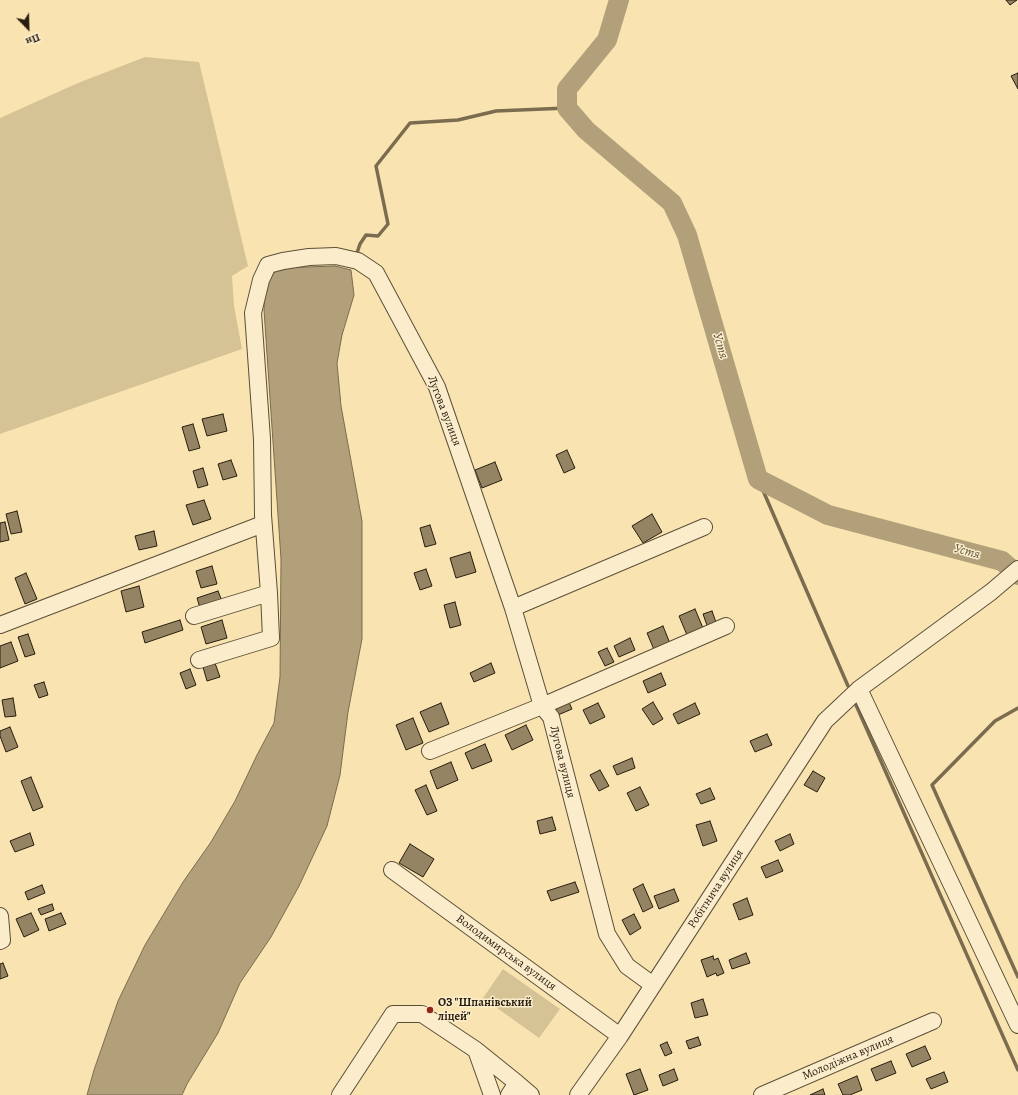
<!DOCTYPE html>
<html>
<head>
<meta charset="utf-8">
<style>
  body { margin:0 }
  #map { position:relative; width:1018px; height:1095px; overflow:hidden; background:#f9e4b1; font-family:Alegreya,serif }
  canvas { display:block }
  .north { position:absolute; left:8px; top:8px; width:40px; height:40px; -webkit-text-stroke:3px #fbedcc; paint-order:stroke; rotate:157deg; font-size:11px; font-weight:700; line-height:16px; text-align:center; color:#281d0f }
  .north::after { content:''; display:block; margin:auto; width:14px; height:18px; background:#281d0f; clip-path:polygon(50% 0,100% 100%,50% 72%,0 100%) }
</style>
</head>
<body>
<div id="map">
<canvas width="1018" height="1095"></canvas>
<div class="north">Пн</div>
</div>
<script>
const ctx = document.querySelector('canvas').getContext('2d');
ctx.lineJoin = 'round';
function fill(path, color) { ctx.fillStyle = color; ctx.fill(path, 'evenodd'); }
const poly = rows => new Path2D(rows.map(r => 'M' + r).join(''));
function trace(path, color, width, dash) { ctx.strokeStyle = color; ctx.lineWidth = width; ctx.lineCap = dash ? 'butt' : 'round'; ctx.setLineDash(dash || []); ctx.stroke(path); }
function drawText(font, color, halo, rows, align = 'center') {
  ctx.font = font + ' Alegreya,serif'; ctx.lineWidth = 3; ctx.setLineDash([]); ctx.textBaseline = 'middle'; ctx.strokeStyle = halo; ctx.fillStyle = color; for (const [text, x, y, turn = 0] of rows) {
    ctx.save(); ctx.translate(x, y); ctx.rotate((+turn || 0) * Math.PI / 180); ctx.textAlign = isNaN(turn) ? turn : align; if (halo) ctx.strokeText(text, 0, 0); ctx.fillText(text, 0, 0); ctx.restore();
  }
}
fill(poly([
  [145,57,199,62,248,266,232,276,234,306,242,349,0,434,0,118,78,83],
  [503,969,560,1009,539,1038,483,998]
]), '#d5c295');
const water = poly([
  [335,266,351,270,354,295,342,335,337,363,341,406,362,521,362,639,348,712,340,775,327,826,299,886,271,937,240,983,218,1033,187,1084,182,1095,87,1095,94,1070,118,1001,145,945,183,882,211,842,235,801,257,755,274,723,280,677,281,559,264,310,265,282,279,268,335,266]
]);
fill(water, '#b2a07a');
trace(water, '#7b6c4f', 1);
trace(poly([
  [356,256,360,244,366,235,378,236,388,224,376,166,410,123,458,120,496,111,567,108],
  [758,479,848,686],
  [856,705,1018,1070],
  [1018,708,995,721,932,785,1018,977]
]), '#7b6c4f', 3.5);
trace(poly([
  [619,0,607,40,567,89,567,108,586,130,672,203,687,235,758,479,828,515,1002,561,1018,575]
]), '#b2a07a', 20);
const building = poly([
  [1006,0,1017,0,1010,5,1006,0],
  [1018,73,1018,89,1011,76,1018,73],
  [223,414,227,431,207,436,202,419,223,414],
  [193,424,200,448,189,451,182,427,193,424],
  [567,450,575,468,564,473,556,455,567,450],
  [231,460,237,476,223,480,218,464,231,460],
  [495,462,502,480,482,488,475,470,495,462],
  [203,468,208,485,198,488,193,471,203,468],
  [204,500,211,519,193,525,186,505,204,500],
  [17,511,22,532,11,534,6,514,17,511],
  [652,514,662,532,643,543,632,526,652,514],
  [5,522,9,540,0,542,0,523,5,522],
  [430,525,436,544,425,547,420,528,430,525],
  [154,531,157,546,139,550,135,536,154,531],
  [470,552,476,572,456,578,450,558,470,552],
  [212,566,217,584,201,588,196,571,212,566],
  [426,569,432,586,420,590,414,573,426,569],
  [26,573,37,599,25,604,15,578,26,573],
  [139,586,144,607,126,612,121,591,139,586],
  [218,591,222,601,200,608,197,598,218,591],
  [455,602,461,625,450,628,444,605,455,602],
  [695,609,703,628,687,635,679,616,695,609],
  [712,611,718,628,709,631,703,614,712,611],
  [180,620,183,630,145,643,142,632,180,620],
  [222,620,227,638,206,644,201,627,222,620],
  [663,626,671,646,655,652,647,633,663,626],
  [28,634,35,654,25,657,18,637,28,634],
  [630,638,635,650,619,657,614,646,630,638],
  [11,642,18,661,0,668,0,646,11,642],
  [607,648,614,662,605,666,598,652,607,648],
  [215,663,220,677,207,681,203,667,215,663],
  [491,663,495,673,474,682,470,673,491,663],
  [190,669,196,685,186,689,180,673,190,669],
  [661,673,666,685,648,693,643,681,661,673],
  [44,682,48,695,39,698,34,685,44,682],
  [13,698,16,716,5,717,2,700,13,698],
  [568,700,572,709,558,715,555,706,568,700],
  [653,702,663,719,653,725,642,709,653,702],
  [441,703,449,724,429,732,420,712,441,703],
  [598,703,605,717,590,724,583,710,598,703],
  [695,703,700,714,678,724,673,714,695,703],
  [413,718,423,743,406,750,396,725,413,718],
  [526,725,533,740,512,750,505,735,526,725],
  [10,727,18,747,6,752,0,736,0,731,10,727],
  [767,734,772,745,755,752,750,741,767,734],
  [485,744,492,761,472,769,465,753,485,744],
  [632,758,635,768,617,775,613,766,632,758],
  [451,762,458,780,437,789,430,771,451,762],
  [600,770,609,786,599,791,590,775,600,770],
  [813,771,825,778,817,792,804,785,813,771],
  [31,777,43,807,33,811,21,781,31,777],
  [426,785,437,811,427,815,415,790,426,785],
  [640,787,649,805,636,811,627,793,640,787],
  [710,788,715,799,701,804,696,794,710,788],
  [552,817,556,830,540,834,537,821,552,817],
  [710,821,717,841,703,846,696,825,710,821],
  [30,833,34,845,15,852,10,841,30,833],
  [790,834,794,844,780,851,775,841,790,834],
  [410,844,434,859,423,877,399,863,410,844],
  [778,860,783,871,766,878,761,867,778,860],
  [575,882,579,892,551,901,547,891,575,882],
  [643,884,653,907,643,912,633,889,643,884],
  [42,885,45,893,28,900,25,892,42,885],
  [674,889,679,901,659,909,654,896,674,889],
  [747,898,753,915,739,920,733,904,747,898],
  [52,904,54,910,41,915,38,909,52,904],
  [31,913,39,930,24,937,16,919,31,913],
  [61,913,66,924,49,931,45,919,61,913],
  [634,914,641,928,630,935,622,920,634,914],
  [746,953,750,963,732,969,729,960,746,953],
  [713,956,714,960,718,958,724,973,717,976,716,973,707,977,701,960,713,956],
  [3,963,8,976,0,979,0,964,3,963],
  [703,999,708,1015,695,1018,691,1003,703,999],
  [698,1037,701,1045,689,1049,686,1041,698,1037],
  [667,1042,672,1053,665,1056,660,1045,667,1042],
  [925,1046,931,1059,912,1067,906,1054,925,1046],
  [891,1061,896,1073,876,1081,871,1069,891,1061],
  [640,1069,648,1090,634,1095,626,1074,640,1069],
  [674,1069,678,1080,663,1086,659,1075,674,1069],
  [944,1072,948,1082,931,1089,926,1079,944,1072],
  [857,1076,862,1090,850,1095,843,1095,838,1084,857,1076],
  [823,1089,825,1095,810,1095,823,1089]
]);
fill(building, '#958463');
trace(building, '#281d0f', 1);
const minor = poly([
  [513,608,704,527],
  [194,616,269,593],
  [0,625,263,524],
  [199,660,271,638,269,593,263,515,262,439,253,313,261,280,268,265,283,261,309,257,336,256,358,261,376,273,437,387,513,608,542,706,551,717,607,934,627,966,653,985],
  [859,689,1018,1025],
  [430,751,542,706,726,626],
  [392,870,620,1036],
  [0,916,2,940,0,941],
  [476,1050,492,1095],
  [340,1095,393,1014,422,1014,476,1050,517,1083],
  [509,1095,517,1083,531,1095],
  [578,1095,620,1036,825,721,859,689,991,592,1018,569],
  [762,1095,933,1021]
]);
trace(minor, '#5c4f38', 18);
trace(minor, '#fbedcc', 16);
for (const [x, y, r, color] of [
  [430,1010,4,"#8f2418"]
]) { const dot = new Path2D(); dot.arc(x, y, r, 0, 2 * Math.PI); ctx.fillStyle = color; ctx.fill(dot); trace(dot, '#fbedcc', 1.5); }
drawText('12px', '#281d0f', '#fbedcc', [
  ["Лугова вулиця",444,411,69],
  ["Лугова вулиця",562,762,76],
  ["Робітнича вулиця",716,889,-57],
  ["Володимирська вулиця",506,953,36],
  ["Молодіжна вулиця",848,1058,-23]
]);
drawText('bold 12px', '#281d0f', '#fbedcc', [
  ["ОЗ \"Шпанівський",438,1003],
  ["ліцей\"",438,1017]
], 'left');
drawText('italic 13px', '#5f513a', '#fbedcc', [
  ["Устя",720,346,74],
  ["Устя",967,552,15]
]);
</script>
</body>
</html>
